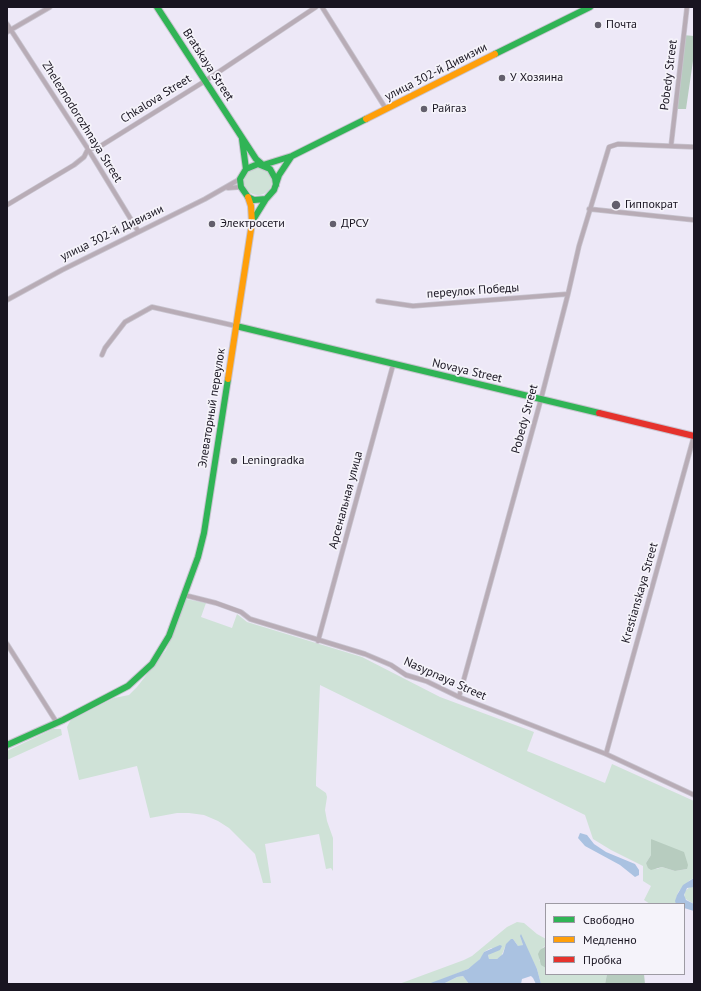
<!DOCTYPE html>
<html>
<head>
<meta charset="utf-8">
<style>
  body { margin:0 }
  #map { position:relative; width:701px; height:991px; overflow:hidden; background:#ede8f7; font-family:"PT Sans",sans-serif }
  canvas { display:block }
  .frame { position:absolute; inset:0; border:8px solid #191521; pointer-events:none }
  .legend { position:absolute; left:545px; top:903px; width:140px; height:72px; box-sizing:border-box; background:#f5f3fa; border:1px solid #9d9aa3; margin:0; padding:5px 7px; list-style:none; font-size:12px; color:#191521 }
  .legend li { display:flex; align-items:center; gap:8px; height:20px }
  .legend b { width:20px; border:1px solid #9d9aa3 }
</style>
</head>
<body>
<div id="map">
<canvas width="701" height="991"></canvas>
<div class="frame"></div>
<ul class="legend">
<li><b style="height:5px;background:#30b455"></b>Свободно</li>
<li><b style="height:5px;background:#ff9f0a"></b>Медленно</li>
<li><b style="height:5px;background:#e5322d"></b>Пробка</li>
</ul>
</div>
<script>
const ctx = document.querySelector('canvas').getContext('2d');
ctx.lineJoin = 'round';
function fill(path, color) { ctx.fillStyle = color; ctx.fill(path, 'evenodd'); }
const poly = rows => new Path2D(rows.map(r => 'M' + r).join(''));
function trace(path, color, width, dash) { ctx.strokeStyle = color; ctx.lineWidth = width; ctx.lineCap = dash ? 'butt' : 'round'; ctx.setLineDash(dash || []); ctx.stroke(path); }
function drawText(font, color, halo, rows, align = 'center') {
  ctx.font = font + ' "PT Sans",sans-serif'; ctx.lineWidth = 3.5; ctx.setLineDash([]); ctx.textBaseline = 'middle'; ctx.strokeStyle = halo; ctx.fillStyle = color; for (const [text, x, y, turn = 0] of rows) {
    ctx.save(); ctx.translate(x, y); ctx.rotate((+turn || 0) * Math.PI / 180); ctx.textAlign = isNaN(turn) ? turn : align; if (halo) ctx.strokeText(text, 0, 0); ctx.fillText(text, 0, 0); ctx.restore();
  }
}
fill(poly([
  '244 181a14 14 0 1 1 28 0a14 14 0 1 1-28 0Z',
  [186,599,206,603,201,617,232,628,237,614,247,622,362,657,440,697,534,732,527,751,605,783,612,764,694,801,694,878,690,880,679,891,677,895,676,904,650,904,644,900,651,886,643,881,643,866,611,850,593,839,585,815,320,685,316,779,316,786,326,793,327,797,325,810,327,821,333,838,333,871,331,868,326,869,319,834,265,844,271,883,263,883,255,854,229,828,218,821,204,815,189,813,177,813,150,818,137,766,79,780,67,727,69,723,71,720,114,698,129,695,137,687,166,650],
  [651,839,687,869,675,871,662,867,657,869,646,863,651,855],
  [53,729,61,729,62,735,7,760,7,751],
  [690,887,694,887,694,904,684,898,685,891],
  [517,922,524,923,537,934,546,939,546,946,543,947,539,960,546,968,546,974,607,974,605,984,541,984,537,969,520,936,523,945,521,946,518,946,513,939,505,947,501,957,497,959,489,959,488,955,494,951,492,948,489,949,484,952,482,957,475,964,468,969,433,983,399,984,464,960,472,956,507,927],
  [463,976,469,984,443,984,457,977]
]), '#cfe2d7');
fill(poly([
  [683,35,694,36,694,54,686,109,676,109],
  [651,839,684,852,688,865,687,869,675,871,662,867,651,870,648,868,646,863,651,855],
  [546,946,546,968,541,965,538,954,540,950],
  [607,974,644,974,645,984,605,984]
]), '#b7ccbf');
fill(poly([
  [580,833,587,835,594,844,606,852,635,864,639,870,639,875,635,877,620,865,585,846,578,838],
  [694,878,694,887,687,888,684,895,686,900,694,904,694,911,684,908,684,904,676,904,675,901,677,895,683,885],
  [521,934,537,969,541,984,536,984,533,978,531,976,522,979,521,984,469,984,463,976,457,977,443,984,428,984,468,969,480,959,484,952,500,945,502,946,500,950,488,955,489,959,497,959,503,954,506,944,511,939,513,939,518,946,523,945,520,936]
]), '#aac2e1');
const street = poly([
  [322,7,386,109],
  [7,24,88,149,138,231],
  [7,32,50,7],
  [671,146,687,7],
  [228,188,241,187],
  [7,205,74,165,84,157,88,149,99,147,205,81,316,7],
  [589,209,694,220],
  [7,300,62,270,205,199,240,179],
  [378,301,413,306,568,294],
  [102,355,105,348,125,322,152,307,236,326],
  [184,595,216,603,241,612,250,619,365,654,391,665,406,675,426,681,459,697,606,754,694,795],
  [318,641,393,365],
  [7,644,57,723],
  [459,697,541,399,568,294,579,246,609,147,618,144,694,147],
  [606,754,694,436]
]);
const fast = poly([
  [157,7,256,159,263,165,292,156,366,119],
  [495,54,590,7],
  [242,139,246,169],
  [276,185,275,178,270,169,258,164,246,169,240,179,241,187,248,197,254,200,266,199,274,190,279,175,291,157],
  [253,220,266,199],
  [236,326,599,413],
  [7,745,63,720,128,686,152,664,169,636,198,557,204,533,228,379]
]);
const slow = poly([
  [366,119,495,54],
  [228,379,252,223,251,206,248,197]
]);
const jam = poly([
  [599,413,694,436]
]);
trace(street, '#c8c4cf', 5.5);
trace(fast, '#c8c4cf', 8);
trace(slow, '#c8c4cf', 8);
trace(jam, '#c8c4cf', 8);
trace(street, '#b8acb6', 4);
trace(fast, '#30b455', 6);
trace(slow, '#ff9f0a', 6);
trace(jam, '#e5322d', 6);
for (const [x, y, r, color] of [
  [598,25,4,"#635f6c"],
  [502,78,4,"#635f6c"],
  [424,109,4,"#635f6c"],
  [616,205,5,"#635f6c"],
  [212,224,4,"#635f6c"],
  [333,224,4,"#635f6c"],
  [234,461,4,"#635f6c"]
]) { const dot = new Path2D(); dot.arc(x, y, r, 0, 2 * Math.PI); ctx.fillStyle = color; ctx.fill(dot); trace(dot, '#f5f3fa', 1.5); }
drawText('12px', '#191521', '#f5f3fa', [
  ["Почта",606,25],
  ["У Хозяина",510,78],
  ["Райгаз",432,109],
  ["Гиппократ",625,205],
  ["Электросети",220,224],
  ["ДРСУ",341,224],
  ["Leningradka",242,461]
], 'left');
drawText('12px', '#191521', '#f5f3fa', [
  ["Bratskaya Street",208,65,57],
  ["улица 302-й Дивизии",436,72,-27],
  ["Pobedy Street",669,75,-83],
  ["Chkalova Street",156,99,-32],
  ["Zheleznodorozhnaya Street",82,122,58],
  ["улица 302-й Дивизии",112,233,-26],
  ["переулок Победы",473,291,-4],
  ["Novaya Street",467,371,13],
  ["Элеваторный переулок",212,408,-81],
  ["Pobedy Street",525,419,-75],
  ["Арсенальная улица",346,500,-75],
  ["Krestianskaya Street",640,593,-74],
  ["Nasypnaya Street",445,679,24]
]);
</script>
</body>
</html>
